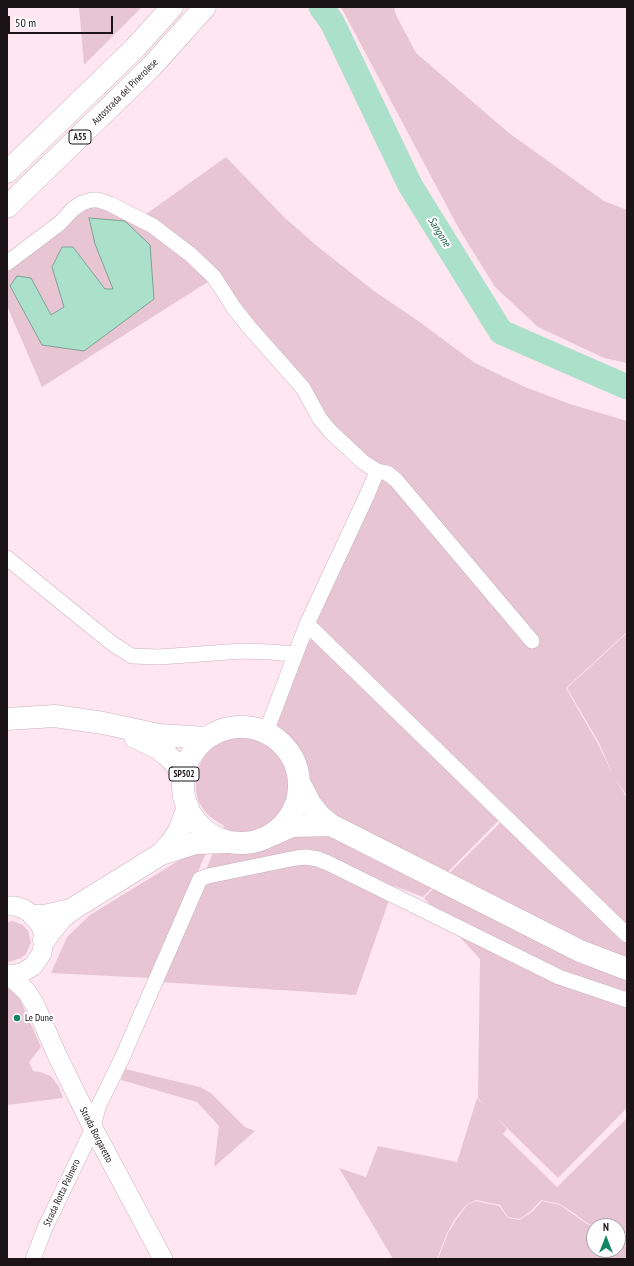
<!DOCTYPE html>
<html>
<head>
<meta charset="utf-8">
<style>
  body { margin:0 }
  #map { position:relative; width:634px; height:1266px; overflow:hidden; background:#ffe6f0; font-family:"PT Sans Narrow",sans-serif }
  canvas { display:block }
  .frame { position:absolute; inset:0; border:8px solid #1b1316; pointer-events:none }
  .north { position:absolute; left:586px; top:1218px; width:40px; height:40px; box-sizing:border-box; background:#fff; border:1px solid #a4a1a2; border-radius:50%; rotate:0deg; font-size:11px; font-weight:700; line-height:16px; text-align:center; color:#1b1316 }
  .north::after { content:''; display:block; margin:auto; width:14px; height:18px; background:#128768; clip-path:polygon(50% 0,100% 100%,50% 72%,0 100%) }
  .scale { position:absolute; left:8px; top:16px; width:105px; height:18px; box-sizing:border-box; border:2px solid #1b1316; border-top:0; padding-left:5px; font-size:12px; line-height:14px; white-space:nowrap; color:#1b1316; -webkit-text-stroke:3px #fff; paint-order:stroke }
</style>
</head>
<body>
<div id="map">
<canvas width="634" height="1266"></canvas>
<div class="frame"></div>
<div class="north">N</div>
<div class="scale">50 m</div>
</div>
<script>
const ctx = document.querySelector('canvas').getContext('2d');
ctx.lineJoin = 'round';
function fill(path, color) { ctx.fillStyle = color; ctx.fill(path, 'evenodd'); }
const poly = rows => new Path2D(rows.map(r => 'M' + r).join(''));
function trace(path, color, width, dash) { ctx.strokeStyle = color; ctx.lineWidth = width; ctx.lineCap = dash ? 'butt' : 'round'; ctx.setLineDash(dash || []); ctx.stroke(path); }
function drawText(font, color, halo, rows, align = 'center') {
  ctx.font = font + ' "PT Sans Narrow",sans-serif'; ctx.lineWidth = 4; ctx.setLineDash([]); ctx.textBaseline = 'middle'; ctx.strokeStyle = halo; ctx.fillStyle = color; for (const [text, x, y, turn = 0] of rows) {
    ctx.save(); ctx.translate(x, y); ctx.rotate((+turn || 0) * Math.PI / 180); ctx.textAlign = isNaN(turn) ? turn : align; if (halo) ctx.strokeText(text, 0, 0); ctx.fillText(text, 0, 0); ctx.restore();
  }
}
fill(poly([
  [79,7,142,7,84,65],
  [341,7,394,7,396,15,416,53,509,133,604,201,627,210,627,363,604,358,538,327,495,287,459,229],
  [226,157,284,217,317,246,374,291,417,320,475,363,525,387,570,404,627,421,627,632,566,688,598,744,614,777,627,798,627,928,312,622,375,465,332,430,236,307,142,217],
  [93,205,108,207,151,230,211,280,42,387,7,306,7,268,75,213],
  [95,244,154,299,42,345,31,278,51,315,64,307,52,267,73,247,105,289,114,290],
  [627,633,627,796,614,777,599,743,567,688],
  [315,638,501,818,423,897,394,886,356,995,160,982,224,826,209,816,203,809,198,800,196,791,196,781,197,771,201,762,206,754,213,747,222,742,231,739,241,737,259,741,294,654,307,642],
  [503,820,627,940,627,1108,558,1178,497,1118,507,1129,503,1134,557,1187,627,1118,627,1233,618,1233,618,1226,594,1226,587,1223,575,1214,560,1204,541,1200,532,1210,520,1219,508,1217,500,1205,476,1200,466,1205,455,1219,447,1233,437,1259,393,1259,339,1168,366,1177,378,1146,457,1162,477,1098,484,1105,478,1098,480,959,424,898],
  [208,849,150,978,51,973,67,937,90,915,191,853],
  [13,921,18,923,24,926,28,931,31,942,26,954,21,958,9,962,7,961,7,922],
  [7,987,15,988,41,1047,29,1062,33,1071,40,1072,51,1076,59,1087,63,1098,7,1105],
  [125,1069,200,1087,211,1093,245,1127,255,1131,214,1167,219,1126,197,1102,121,1080],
  [476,1201,499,1206,508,1218,520,1220,533,1211,542,1201,560,1205,587,1224,594,1227,594,1250,618,1250,618,1235,627,1234,627,1259,438,1259,448,1233,456,1220,467,1205]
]), '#e8c5d2');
const water = poly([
  [89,218,125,221,150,245,154,299,84,351,42,345,10,286,17,276,31,278,51,315,64,307,52,267,62,247,73,247,105,289,113,289,95,244,89,218]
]);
fill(water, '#abe0cb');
trace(water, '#80a295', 1);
trace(poly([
  [321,7,332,22,410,185,501,332,627,387]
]), '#abe0cb', 25);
const minor = poly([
  [7,263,60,223,73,209,82,203,91,200,98,200,110,204,153,226,191,255,214,277,234,308,249,327,303,388,320,419,331,432,363,462,377,471],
  [7,558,72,611,113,644,132,656,159,657,242,651,271,652,294,654],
  [307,624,627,935],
  [266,732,307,624,368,493,377,471,387,473,396,480,532,641],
  [33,1259,45,1228,93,1128,98,1107,122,1058,200,879,208,876,296,858,306,857,318,859,330,864,559,977,627,1000]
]);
const tertiary = poly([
  [7,906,15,906,24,909,34,916,42,928,44,940,42,953,33,966,22,973,7,975],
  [9,975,27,992,36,1007,57,1055,93,1128,163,1259]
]);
const primary = poly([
  [7,719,55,716,103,723,159,735,207,738],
  '183 785a58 58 0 1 1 116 0a58 58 0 1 1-116 0Z',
  [135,737,158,748,167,755,174,762,184,777],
  [300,784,311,805,320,816,331,825,580,951,627,969],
  [274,834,292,826,331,825],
  [161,854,171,843,179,831,188,807],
  [34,916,44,916,71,910],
  [44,940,60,919,71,910,161,854,195,843,227,842]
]);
const motorway = poly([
  [7,172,135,48,172,7],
  [7,207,152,66,205,7]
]);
trace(minor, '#c9b2bb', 16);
trace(tertiary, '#c9b2bb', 20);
trace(primary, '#c9b2bb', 23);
trace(motorway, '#c9b2bb', 23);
trace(minor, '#fff', 15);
trace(tertiary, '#fff', 19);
trace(primary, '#fff', 22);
trace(motorway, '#fff', 22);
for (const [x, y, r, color] of [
  [17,1018,4,"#128768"]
]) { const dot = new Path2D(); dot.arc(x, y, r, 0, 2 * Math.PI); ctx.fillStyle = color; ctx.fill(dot); trace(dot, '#fff', 1.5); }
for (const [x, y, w] of [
  [80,137,22],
  [184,774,30]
]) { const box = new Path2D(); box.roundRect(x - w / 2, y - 7, w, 14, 3); ctx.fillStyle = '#fff'; ctx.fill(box); trace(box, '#1b1316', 1); }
drawText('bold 9px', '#1b1316', null, [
  ["A55",80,137],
  ["SP502",184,774]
]);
drawText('10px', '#1b1316', '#fff', [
  ["Autostrada del Pinerolese",125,92,-45],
  ["Strada Borgaretto",96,1135,63],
  ["Strada Rotta Palmero",62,1193,-65]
]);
drawText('10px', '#1b1316', '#fff', [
  ["Le Dune",25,1018]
], 'left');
drawText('italic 11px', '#20604b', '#fff', [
  ["Sangone",439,232,58]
]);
</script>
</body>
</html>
